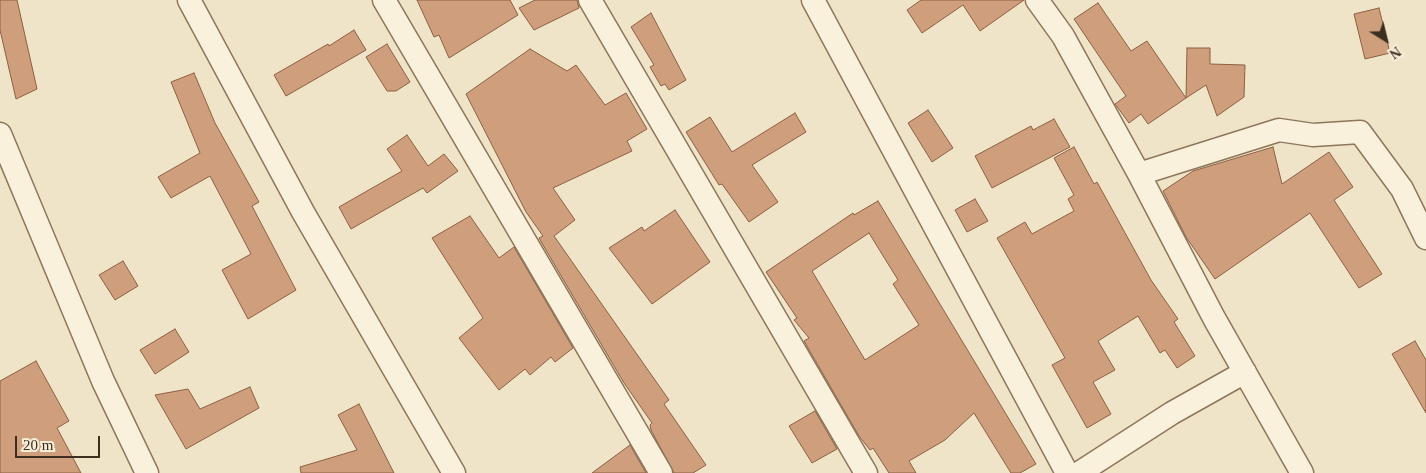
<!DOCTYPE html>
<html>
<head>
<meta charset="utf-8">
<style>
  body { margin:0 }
  #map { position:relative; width:1426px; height:473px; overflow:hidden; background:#f0e4c8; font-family:"Times New Roman",serif }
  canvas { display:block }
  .north { position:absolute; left:1361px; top:15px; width:50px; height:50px; -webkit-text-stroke:4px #f7eed8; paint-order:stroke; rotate:144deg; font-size:14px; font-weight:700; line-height:20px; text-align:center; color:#3d2e20 }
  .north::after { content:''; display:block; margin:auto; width:18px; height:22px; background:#3d2e20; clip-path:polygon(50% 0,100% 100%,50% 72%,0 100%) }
  .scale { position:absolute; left:15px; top:436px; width:85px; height:22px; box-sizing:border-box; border:2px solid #3d2e20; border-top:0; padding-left:6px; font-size:15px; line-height:18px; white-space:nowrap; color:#3d2e20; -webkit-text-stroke:4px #f7eed8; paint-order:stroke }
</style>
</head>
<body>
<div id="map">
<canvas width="1426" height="473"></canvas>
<div class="north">N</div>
<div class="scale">20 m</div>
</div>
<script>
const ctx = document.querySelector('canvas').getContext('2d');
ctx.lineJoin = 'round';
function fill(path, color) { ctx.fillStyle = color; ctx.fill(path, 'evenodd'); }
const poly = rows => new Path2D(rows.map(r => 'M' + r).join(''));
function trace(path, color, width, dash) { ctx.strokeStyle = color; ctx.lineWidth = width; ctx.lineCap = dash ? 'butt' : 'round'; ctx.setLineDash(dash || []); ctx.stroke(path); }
const building = poly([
  [0,0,17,0,37,89,16,99,0,30,0,0],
  [417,0,510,0,518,15,449,58,439,35,434,37,417,0],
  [535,0,577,0,579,8,534,30,519,8,535,0],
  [921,0,1024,0,980,31,963,5,922,33,907,10,921,0],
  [1098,3,1131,51,1147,41,1186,98,1148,124,1141,114,1129,123,1115,104,1126,96,1074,19,1098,3],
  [1379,8,1390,53,1365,59,1354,14,1379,8],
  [651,13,686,80,669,90,665,84,661,86,650,67,654,65,631,27,651,13],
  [354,30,366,50,286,96,274,75,328,44,329,46,354,30],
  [387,44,410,82,396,91,387,91,366,57,387,44],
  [1187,48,1210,48,1210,64,1245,65,1244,97,1217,116,1206,85,1186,98,1187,48],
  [530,49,567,71,576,65,605,105,626,93,647,129,627,141,632,151,553,188,575,220,554,236,669,400,664,404,706,465,693,473,674,473,651,430,650,425,652,423,624,383,543,245,539,238,543,236,526,212,466,94,530,49],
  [194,73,215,123,259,202,252,206,296,290,248,319,222,270,251,254,210,176,171,198,158,177,200,153,171,82,194,73],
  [928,110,953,148,932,162,908,123,928,110],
  [795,113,806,132,752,165,778,202,749,222,722,184,719,185,686,132,710,117,732,152,795,113],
  [1054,119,1070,147,992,188,975,156,1031,126,1033,130,1054,119],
  [407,135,428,166,444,154,458,171,427,193,423,188,351,229,339,207,402,171,387,149,407,135],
  [1074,147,1094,184,1097,182,1151,280,1178,319,1174,322,1195,356,1177,368,1165,350,1160,353,1138,316,1098,341,1115,370,1093,382,1111,414,1087,428,1052,365,1065,358,997,238,1025,222,1032,234,1074,211,1068,199,1074,195,1054,158,1074,147],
  [1273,147,1282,184,1329,152,1353,187,1334,200,1382,274,1359,288,1310,213,1215,279,1186,237,1163,191,1193,171,1273,147],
  [975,199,988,221,967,232,955,210,975,199],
  [878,201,1036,464,1020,473,1011,473,974,413,945,440,909,461,916,473,889,473,873,448,870,450,859,436,804,341,809,338,794,320,797,318,766,272,853,213,854,215,878,201],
  [869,233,898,280,893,284,919,325,865,360,812,271,869,233],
  [675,210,710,262,652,304,609,248,642,227,644,231,675,210],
  [470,216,499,258,514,247,573,348,555,362,551,357,530,375,525,369,499,390,459,338,483,318,432,238,470,216],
  [123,261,138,286,115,300,99,275,123,261],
  [175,329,189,352,155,374,140,350,175,329],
  [1415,341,1426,360,1426,413,1392,354,1415,341],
  [36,361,69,421,57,428,81,473,0,473,0,381,36,361],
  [250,387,259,408,186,449,155,395,188,389,200,409,250,387],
  [359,404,394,473,301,473,300,467,357,450,338,415,359,404],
  [815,411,837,449,812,463,789,426,815,411],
  [630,445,646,473,592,473,630,445]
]);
fill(building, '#cf9f7d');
trace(building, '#8d5f41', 1);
const minor = poly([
  [189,0,303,212,454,473],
  [384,0,661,473],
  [590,0,866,473],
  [813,0,1067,473],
  [1037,0,1063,36,1139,174,1214,318,1302,473],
  [0,134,103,381,147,473],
  [1139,174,1279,130,1313,135,1360,132,1402,189,1426,238],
  [1079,473,1172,413,1245,372]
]);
trace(minor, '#8d765c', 25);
trace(minor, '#faf1dc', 22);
</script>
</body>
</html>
